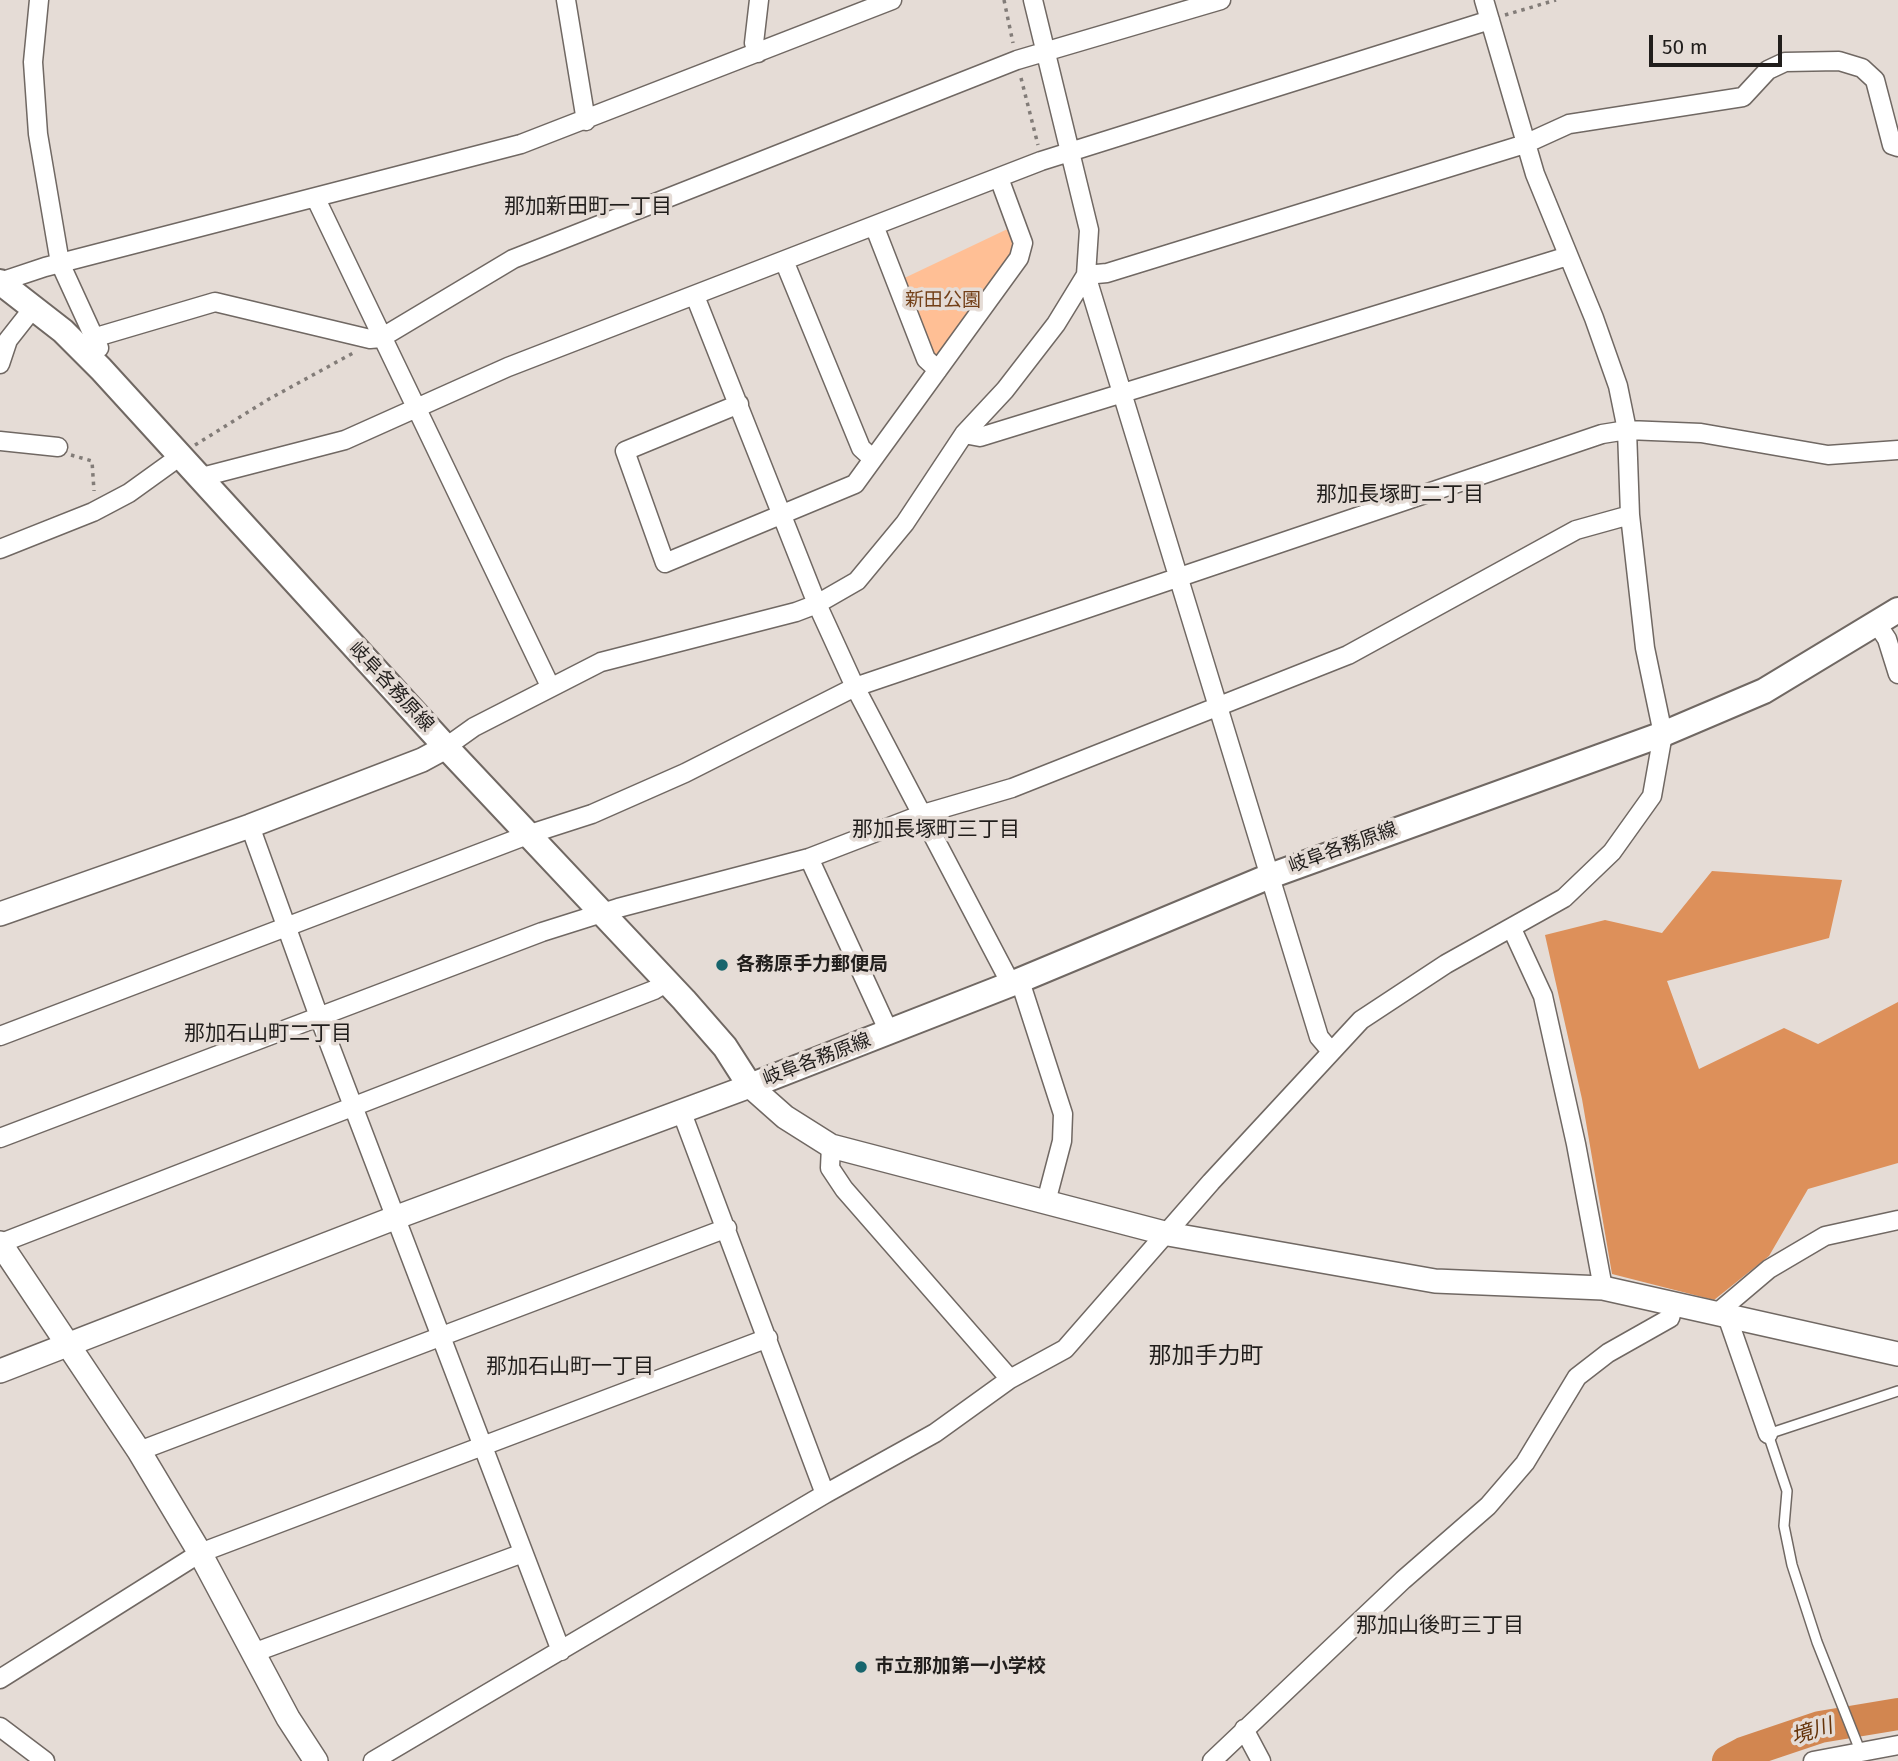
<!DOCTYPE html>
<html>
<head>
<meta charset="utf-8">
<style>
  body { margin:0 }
  #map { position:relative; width:1898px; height:1761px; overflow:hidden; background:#e5dcd6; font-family:"Fira Sans",sans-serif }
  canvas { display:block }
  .scale { position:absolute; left:1649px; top:35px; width:133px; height:32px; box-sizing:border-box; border:4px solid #211e1c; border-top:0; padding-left:9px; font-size:21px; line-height:24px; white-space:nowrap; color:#211e1c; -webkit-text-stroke:5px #e5dcd6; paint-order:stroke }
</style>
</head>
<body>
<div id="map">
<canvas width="1898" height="1761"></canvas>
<div class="scale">50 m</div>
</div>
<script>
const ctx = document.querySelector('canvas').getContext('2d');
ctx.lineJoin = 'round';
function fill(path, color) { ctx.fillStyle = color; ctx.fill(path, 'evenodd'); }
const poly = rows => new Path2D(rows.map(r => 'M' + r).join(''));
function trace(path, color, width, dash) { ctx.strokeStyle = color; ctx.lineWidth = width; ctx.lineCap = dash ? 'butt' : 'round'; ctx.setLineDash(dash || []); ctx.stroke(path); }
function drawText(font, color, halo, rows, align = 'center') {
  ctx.font = font + ' "Fira Sans","Noto Sans JP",sans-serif'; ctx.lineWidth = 7; ctx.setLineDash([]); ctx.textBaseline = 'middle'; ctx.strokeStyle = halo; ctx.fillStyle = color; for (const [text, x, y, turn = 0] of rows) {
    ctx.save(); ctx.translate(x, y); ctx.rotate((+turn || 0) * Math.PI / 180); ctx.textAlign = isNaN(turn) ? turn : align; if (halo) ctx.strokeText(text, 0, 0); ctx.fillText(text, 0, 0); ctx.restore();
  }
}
fill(poly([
  [1016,225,1023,243,938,370,896,282]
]), '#ffbf95');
fill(poly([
  [1712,871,1842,880,1829,938,1667,981,1699,1069,1784,1028,1818,1044,1898,1002,1898,1163,1808,1189,1769,1256,1714,1300,1612,1274,1582,1099,1545,935,1605,920,1662,933]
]), '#dd905a');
trace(poly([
  [1728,1761,1743,1753,1820,1727,1898,1714]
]), '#d28650', 32);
const service = poly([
  [1861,1753,1817,1642,1792,1565,1784,1526,1787,1491,1768,1434,1898,1391]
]);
const minor = poly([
  [39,0,33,62,38,134,60,263,99,348],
  [566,0,586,121],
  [1033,0,1089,230,1086,275,1319,1037,1330,1050],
  [758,53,754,43,759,0],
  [316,199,550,686],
  [875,228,926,359,938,370],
  [785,263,861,448,873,459],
  [1086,275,1107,273,1525,144,1569,124,1743,97,1768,70,1785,62,1839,61,1862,68,1875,80,1892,145,1898,147],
  [0,282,45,267,521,144,892,0],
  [695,296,817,604,855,687,1011,984],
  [93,338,215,302,370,339,381,338,513,259,1017,60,1221,0],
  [0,364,8,340,34,307],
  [739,404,625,451,665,563,855,484,1019,258,1023,243,999,178],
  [964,434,980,437,1568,256],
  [0,441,58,447],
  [198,478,345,440,508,367,1041,161,1490,20],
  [0,549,93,512,129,493,179,457],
  [1877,624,1887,639,1898,674],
  [446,747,474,727,601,662,796,612,817,604,857,581,905,523,964,434,1005,390,1056,324,1086,275],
  [250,826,319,1017,561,1651],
  [809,858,889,1032],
  [1512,929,1543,996,1576,1144,1603,1288],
  [1020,981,1063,1114,1062,1141,1046,1202],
  [0,1036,530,834,592,814,685,773,855,687,1602,434,1627,430,1701,433,1828,455,1898,450],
  [682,1113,825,1494],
  [0,1138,542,932,618,908,809,858,923,814,1012,788,1348,655,1576,530,1630,515],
  [831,1146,830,1168,844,1189,1010,1379],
  [1,1243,654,990,667,982],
  [1717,1313,1769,1269,1825,1236,1898,1220],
  [1727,1316,1768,1434],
  [139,1451,727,1228],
  [253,1653,523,1553],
  [0,1679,200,1553,768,1338],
  [0,1727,45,1761],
  [1244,1729,1261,1761],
  [373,1761,825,1494,935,1433,1010,1379,1065,1349,1211,1182,1361,1020,1446,964,1564,898,1612,852,1652,796,1663,734,1645,648,1630,515,1627,430,1618,386,1594,318,1535,174,1484,0],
  [1212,1761,1403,1580,1488,1506,1525,1463,1577,1377,1608,1353,1670,1318,1674,1304],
  [1813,1761,1898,1745]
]);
const tertiary = poly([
  [0,914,250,826,422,760,446,747],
  [0,1243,139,1451,200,1553,288,1718,316,1761],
  [0,1371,397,1217,750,1086,785,1117,831,1146,1168,1234,1435,1281,1603,1288,1898,1354]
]);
const secondary = poly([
  [0,282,63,331,101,369,446,747,684,1000,725,1047,750,1086,1011,984,1270,876,1663,734,1764,691,1898,610]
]);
trace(service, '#706863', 12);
trace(minor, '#706863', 21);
trace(tertiary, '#706863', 26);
trace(secondary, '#706863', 28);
trace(poly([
  [1004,0,1013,43],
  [1505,15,1556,0],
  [1021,78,1038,145],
  [195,445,269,399,355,352],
  [71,455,92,461,94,491]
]), '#827c78', 3.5, [3.5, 5]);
trace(service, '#fff', 9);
trace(minor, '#fff', 18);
trace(tertiary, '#fff', 23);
trace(secondary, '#fff', 24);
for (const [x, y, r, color] of [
  [722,965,7,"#17656d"],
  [861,1667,7,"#17656d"]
]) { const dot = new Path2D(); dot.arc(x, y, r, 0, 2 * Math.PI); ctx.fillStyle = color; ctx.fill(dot); trace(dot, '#e5dcd6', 2.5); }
drawText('19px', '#734018', '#e5dcd6', [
  ["新田公園",943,301]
]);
drawText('19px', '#211e1c', '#e5dcd6', [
  ["岐阜各務原線",391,687,47],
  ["岐阜各務原線",1343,848,-20],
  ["岐阜各務原線",817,1060,-21]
]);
drawText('bold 19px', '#211e1c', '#e5dcd6', [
  ["各務原手力郵便局",736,965],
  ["市立那加第一小学校",875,1667]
], 'left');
drawText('21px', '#211e1c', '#e5dcd6', [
  ["那加新田町一丁目",588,207],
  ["那加長塚町二丁目",1400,495],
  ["那加長塚町三丁目",936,830],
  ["那加石山町二丁目",268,1034],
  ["那加石山町一丁目",570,1367],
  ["那加山後町三丁目",1440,1626]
]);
drawText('italic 21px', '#653308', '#e5dcd6', [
  ["境川",1812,1732,-17]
]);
drawText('23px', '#211e1c', '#e5dcd6', [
  ["那加手力町",1206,1357]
]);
</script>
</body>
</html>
